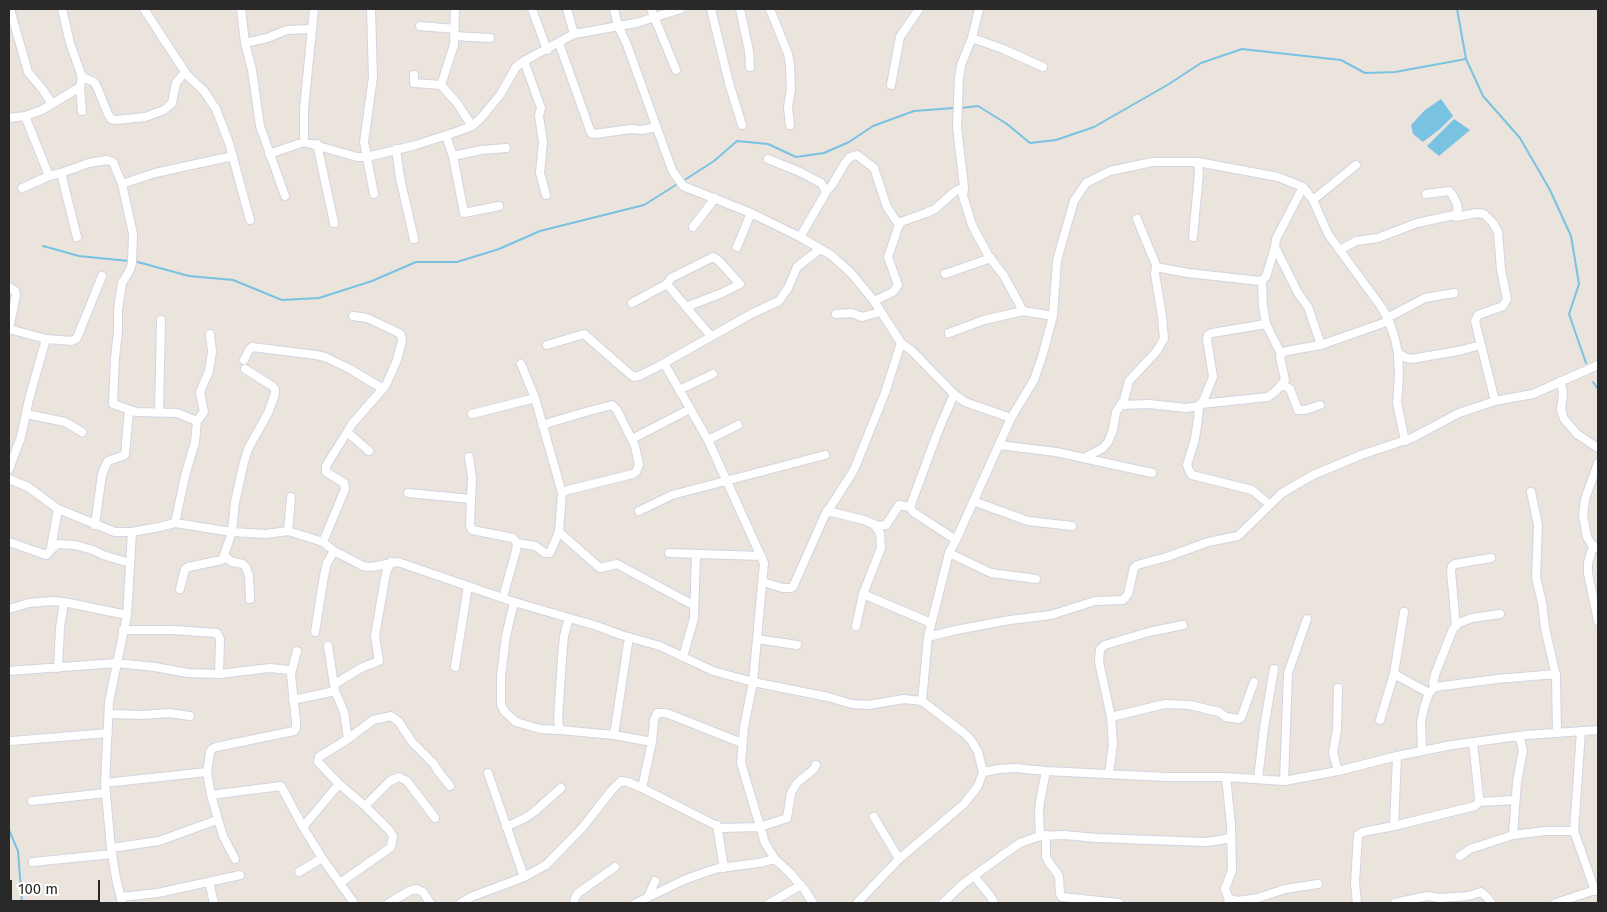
<!DOCTYPE html>
<html>
<head>
<meta charset="utf-8">
<style>
  body { margin:0 }
  #map { position:relative; width:1607px; height:912px; overflow:hidden; background:#eae4dc; font-family:"Fira Sans",sans-serif }
  canvas { display:block }
  .frame { position:absolute; inset:0; border:10px solid #292929; pointer-events:none }
  .scale { position:absolute; left:10px; top:880px; width:90px; height:22px; box-sizing:border-box; border:2px solid #292929; border-top:0; padding-left:6px; font-size:15px; line-height:18px; white-space:nowrap; color:#292929; -webkit-text-stroke:4px #fff; paint-order:stroke }
</style>
</head>
<body>
<div id="map">
<canvas width="1607" height="912"></canvas>
<div class="frame"></div>
<div class="scale">100 m</div>
</div>
<script>
const ctx = document.querySelector('canvas').getContext('2d');
ctx.lineJoin = 'round';
function fill(path, color) { ctx.fillStyle = color; ctx.fill(path, 'evenodd'); }
const poly = rows => new Path2D(rows.map(r => 'M' + r).join(''));
function trace(path, color, width, dash) { ctx.strokeStyle = color; ctx.lineWidth = width; ctx.lineCap = dash ? 'butt' : 'round'; ctx.setLineDash(dash || []); ctx.stroke(path); }
fill(poly([
  [1441,99,1453,116,1440,129,1423,142,1413,134,1411,125,1425,110],
  [1454,119,1470,130,1439,156,1427,146]
]), '#79c2e2');
trace(poly([
  [1457,9,1466,59,1483,96,1520,138,1550,190,1571,236,1579,284,1569,314,1586,363],
  [961,108,978,106,1007,124,1030,143,1056,140,1094,127,1169,84,1201,63,1242,49,1341,60,1365,73,1395,72,1466,59],
  [683,181,714,161,737,141,768,144,796,157,824,153,849,142,873,126,914,111,954,108],
  [43,246,79,256,129,261],
  [134,261,189,276,233,280,282,300,319,298,372,281,416,262,457,262,499,249,540,231,644,205,679,183],
  [1593,382,1598,389],
  [9,830,18,851,22,903]
]), '#79c2e2', 2);
const minor = poly([
  [10,9,28,72,43,90,52,104],
  [62,9,70,43,82,77,80,87,82,111],
  [144,9,185,72,190,78,204,91,216,109,229,143,250,220],
  [241,9,245,43,252,70,260,126,285,196],
  [371,9,373,77,364,142,374,194],
  [532,9,547,50],
  [567,9,574,34],
  [614,9,618,26,626,42,672,170,683,186,751,213,800,237,831,255,852,274,874,301,901,343,912,351,954,394,965,402,1011,418],
  [651,9,676,70],
  [711,9,729,83,742,125],
  [740,9,749,51,750,67],
  [770,9,788,54,790,64,791,89,788,107,790,125],
  [979,9,972,38,961,65,959,79,957,127,964,187,963,196,972,225,988,255,1004,276,1023,311],
  [420,26,455,29],
  [454,36,490,38],
  [972,38,1003,49,1043,67],
  [245,43,267,38,287,30,312,29],
  [559,43,591,133,595,134,631,129,642,130,656,127],
  [524,61,541,108,539,116,543,142,540,173,546,195],
  [414,75,414,83,441,85,457,103,472,126],
  [82,77,94,82,97,87,108,114,111,119,116,120,145,117,164,110,172,103,176,83,185,72],
  [441,85,454,45,455,9],
  [891,85,900,37,919,9],
  [80,87,42,110,25,116,49,176,61,173,89,163,107,160,113,162,122,184,133,234,132,263,130,270,122,283,118,309,118,331,115,358,113,404,136,412,177,413,197,421],
  [9,118,25,116],
  [446,136,453,156,464,213,499,206],
  [304,142,304,109,314,9],
  [317,144,334,223],
  [396,149,400,178,414,239],
  [269,154,304,142,357,157,367,157,416,145,459,131,472,126,481,118,500,95,516,67,524,61,574,34,636,23,681,9],
  [453,156,481,150,506,148],
  [768,159,800,172,821,183,824,188,826,192,824,196,800,237],
  [61,173,77,237],
  [122,184,155,173,233,156],
  [1303,187,1276,239,1275,247,1298,293,1308,307,1321,345],
  [22,188,49,176],
  [826,192,832,185,845,163,850,157,857,155,874,168,887,207,899,225],
  [1313,200,1356,165],
  [1454,215,1456,217,1477,213,1484,214,1493,223,1498,232,1501,270,1507,299,1503,306,1478,315,1475,321,1495,401],
  [693,227,715,198],
  [1193,237,1199,173,1198,162],
  [737,247,751,213],
  [1340,250,1356,241,1378,238,1417,223,1454,215,1458,212,1457,204,1452,194,1449,191,1426,194],
  [1156,267,1188,273,1260,281,1266,277,1275,247],
  [945,274,991,258],
  [1262,280,1263,306,1266,324,1281,354],
  [9,287,15,291,16,295,9,329,46,339,72,341,77,338,102,276],
  [874,301,893,292,898,285,888,257,899,225,901,222,926,213,935,209,954,192,964,187],
  [632,303,667,284],
  [686,307,722,293,740,284,718,260,713,257,671,278,667,284,686,307,711,336],
  [836,314,852,313,862,317,880,312],
  [1387,318,1425,298,1454,293],
  [949,333,984,320,1023,311,1053,316],
  [547,345,584,334,631,375,634,377,639,376,659,366,753,313,779,301,788,288,797,267,820,249],
  [1398,353,1406,358,1411,359,1458,351,1481,345],
  [244,360,249,350,252,347,316,355,325,357,350,369,383,389],
  [664,363,708,440,764,563,753,682,744,727,741,763,765,843,775,859,790,873,804,889,813,903],
  [1561,381,1563,394,1561,410,1564,419,1577,434,1598,448],
  [1281,386,1285,386,1290,389,1298,410,1305,410,1320,405],
  [679,390,713,374],
  [954,394,937,434,910,507,913,512,956,540],
  [1201,404,1268,397,1276,391,1285,380,1280,357,1281,354,1286,351,1321,345,1389,321],
  [1121,405,1149,404,1186,408,1199,406,1204,399,1213,377,1207,339,1208,335,1212,333,1266,324],
  [1199,406,1198,419,1195,439,1187,465,1189,470,1192,475,1252,490,1269,504],
  [159,413,161,320],
  [26,414,65,422,82,432],
  [472,414,535,398],
  [542,425,582,413,612,405,617,410,635,446,639,465,636,472,633,474,568,490,562,493],
  [347,432,369,451],
  [632,439,690,409],
  [708,440,738,425],
  [999,445,1056,452,1152,473],
  [469,457,472,478,470,525,472,530,513,538,517,543,535,546,545,553,550,553,559,532,562,493,535,398,521,364],
  [1084,458,1103,448,1108,442,1113,430,1116,412,1124,400,1129,381,1156,352,1164,339,1162,316,1155,274,1156,265,1137,219],
  [1598,463,1585,499,1583,516,1587,537,1593,546,1598,548],
  [9,469,21,437,29,399,46,339],
  [9,479,28,487,58,509,115,532,132,532,159,527,175,523,232,532,266,534,288,531,323,542,334,551,363,566,371,567,398,562,514,602,597,626,621,635,660,646,713,671,753,682,828,697,852,704,868,705,904,699,922,701,964,733,971,740,978,752,983,772,978,786,964,804,899,859,857,903],
  [1531,492,1538,525,1536,578,1542,602,1545,628,1556,676,1557,733],
  [408,493,471,499],
  [973,501,1028,521,1072,526],
  [639,511,672,495,825,455],
  [827,511,864,520,878,526,886,525,899,505,910,507],
  [175,523,185,476,195,442,197,421,204,412,200,392,209,371,212,352,210,334],
  [95,525,102,474,108,461,125,455,129,410],
  [288,531,291,497],
  [559,532,600,568,617,564,693,605,694,607],
  [9,542,46,555,57,544,75,545,93,550,103,555,130,563],
  [323,542,345,489,344,483,326,472,326,466,352,424,386,385,397,360,402,341,401,335,397,332,367,318,353,316],
  [1593,546,1588,563,1588,573,1598,621],
  [51,548,58,509],
  [669,553,761,556],
  [949,553,991,573,1036,579],
  [224,556,232,562,243,564,246,567,249,576,250,599],
  [763,582,783,588,791,588,793,587,824,517,854,470,885,393,901,343],
  [180,589,185,569,188,567,222,560,223,558,232,532,235,502,244,462,248,449,268,413,275,394,275,389,272,386,245,369],
  [863,594,931,623],
  [503,597,516,551,517,543],
  [514,602,506,636,501,676,501,705,505,712,516,722,540,729,560,730,614,735,652,742],
  [9,609,29,603,53,601,64,602,127,615],
  [856,626,863,594,881,548,880,533,875,526],
  [1456,626,1451,571,1452,566,1455,564,1491,558],
  [123,630,173,630,217,633,220,639,219,674],
  [315,632,324,576,327,563,334,551],
  [928,637,956,630,1010,620,1051,615,1095,601,1123,600,1128,594,1134,568,1137,565,1167,557,1208,542,1238,536,1282,493,1313,475,1361,455,1412,438,1459,413,1495,401,1533,394,1598,365],
  [757,639,797,645],
  [328,646,334,685],
  [683,657,694,618,696,554],
  [455,667,468,586],
  [58,668,60,628,64,602],
  [9,671,116,663,155,667,188,673,219,674,270,668,289,670,291,674,296,722,296,728,294,731,216,747,212,749,210,752,207,772,211,795,223,836,235,859],
  [291,674,297,651],
  [1394,674,1429,693],
  [1435,687,1497,679,1556,674],
  [335,691,344,712,348,739],
  [293,700,335,691,334,685,343,679,361,668,379,661,375,636,385,578,387,570,391,562],
  [922,701,928,637,949,553,956,540,1011,418,1034,380,1042,357,1053,316,1057,261,1061,246,1074,201,1086,183,1110,171,1152,162,1198,162,1278,177,1303,187,1313,200,1328,234,1382,308,1389,321,1395,339,1398,353,1399,376,1397,403,1405,441],
  [109,714,142,715,169,713,190,716],
  [1111,717,1165,704,1190,705,1219,712,1226,717,1238,719,1241,718,1254,682],
  [1380,720,1394,674,1404,612],
  [560,730,558,720,562,658,564,636,569,618],
  [1581,731,1574,831,1595,891],
  [614,735,629,637],
  [11,741,108,733],
  [1422,751,1421,722,1424,708,1429,693,1435,687,1433,682,1436,672,1453,629,1459,623,1472,618,1500,614],
  [1338,771,1333,753,1337,729,1338,688],
  [983,772,999,769,1015,768,1046,771,1167,777,1226,777,1284,781,1338,771,1397,756,1452,745,1526,735,1598,730],
  [488,773,524,877],
  [1109,773,1113,744,1111,717,1099,662,1100,649,1105,645,1149,632,1183,625],
  [1226,777,1231,825,1232,870,1225,889,1229,899,1228,903],
  [1258,779,1264,728,1274,669],
  [1284,781,1288,673,1307,619],
  [105,783,207,772],
  [642,788,652,742,654,720,657,713,666,713,742,743],
  [211,795,281,786,303,827,322,858,354,903],
  [32,801,106,793],
  [1479,802,1515,800],
  [365,806,390,781,399,777,407,781,435,818],
  [874,817,899,859],
  [717,825,724,868],
  [1394,826,1397,756],
  [303,827,339,784],
  [506,827,525,818,534,812,561,788],
  [1046,835,1046,857,1050,864,1057,873,1059,877,1060,894,1062,897,1119,903],
  [1513,835,1517,782,1523,750,1519,736],
  [1040,836,1039,813,1040,802,1046,771],
  [111,848,159,841,217,820],
  [1460,856,1470,849,1513,835,1545,831,1574,831],
  [33,862,112,854],
  [299,872,322,858],
  [974,876,991,897,994,903],
  [209,882,214,903],
  [340,883,387,850,391,847,393,836,390,831,365,806,339,784,318,762,319,757,348,739,373,720,391,716,399,722,412,742,434,764,438,771,450,786],
  [121,897,158,893,240,875],
  [648,897,655,881],
  [1229,899,1237,901,1258,898,1285,889,1318,884],
  [122,903,116,878,111,848,105,783,109,702,127,615,132,532],
  [389,903,409,891,417,889,423,892,430,903],
  [461,903,471,897,524,877,546,865,583,827,611,791,621,781,628,782,642,788,721,828,760,827,787,818,791,793,797,783,814,769,816,765],
  [574,903,575,898,578,893,615,867],
  [636,903,684,880,706,872,719,868,759,863,775,859],
  [770,903,801,885],
  [943,903,963,884,1004,854,1020,843,1040,836,1064,835,1097,838,1206,842,1221,840,1231,837],
  [1357,903,1355,883,1358,835,1363,832,1394,826,1475,806,1479,802,1479,798,1473,742],
  [1395,903,1427,896,1440,898,1468,896,1481,892,1487,897,1491,903],
  [1556,903,1598,889]
]);
trace(minor, '#d2d4e0', 10);
trace(minor, '#fff', 8);
</script>
</body>
</html>
